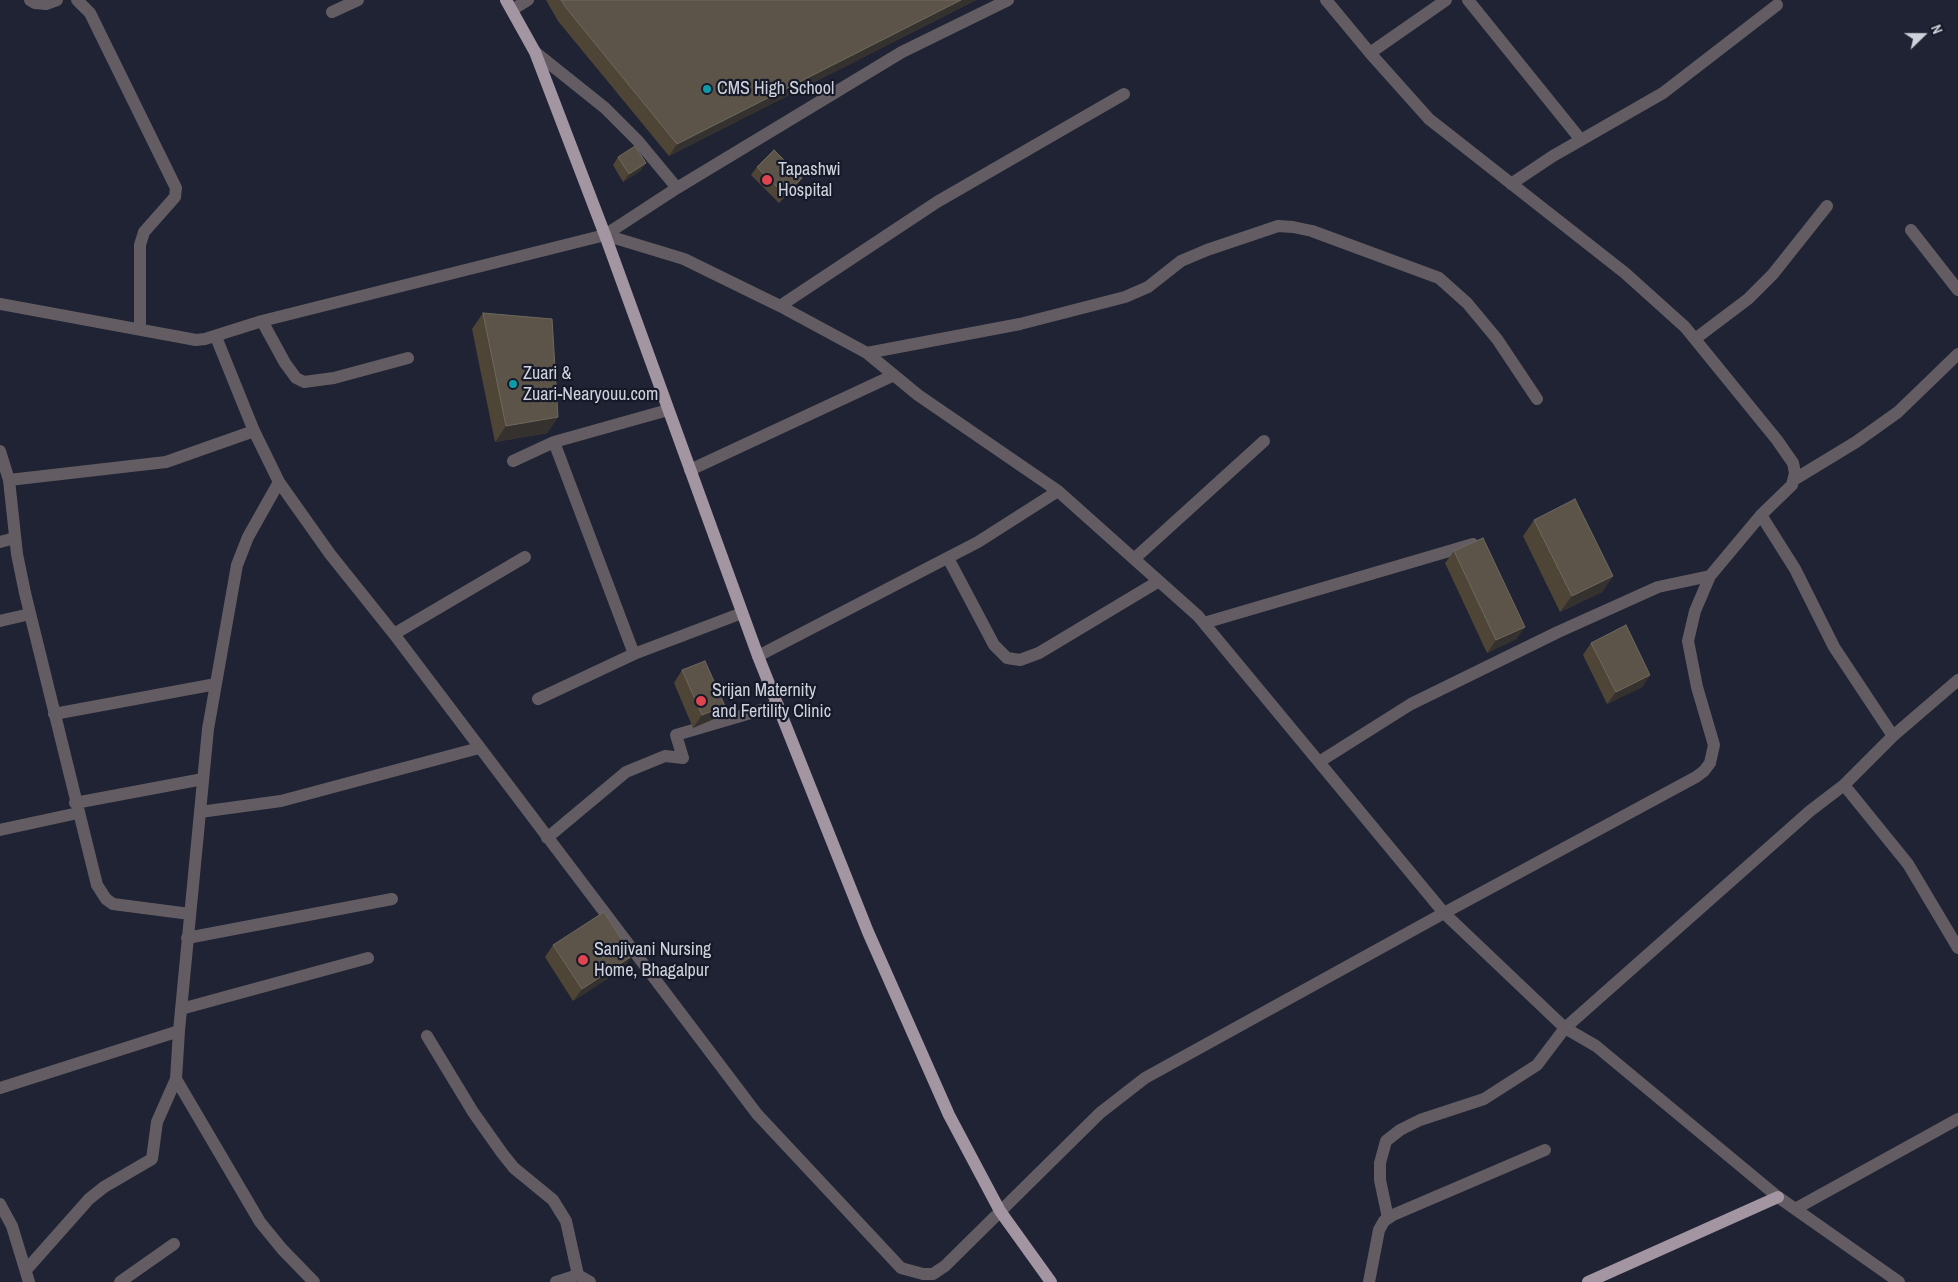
<!DOCTYPE html>
<html>
<head>
<meta charset="utf-8">
<style>
  body { margin:0 }
  #map { position:relative; width:1958px; height:1282px; overflow:hidden; background:#1f2333; font-family:"Archivo Narrow",sans-serif }
  canvas { display:block }
  .north { position:absolute; left:1898px; top:10px; width:50px; height:50px; -webkit-text-stroke:4px #161a28; paint-order:stroke; rotate:68deg; font-size:14px; font-weight:700; line-height:20px; text-align:center; color:#cfd2dc }
  .north::after { content:''; display:block; margin:auto; width:18px; height:22px; background:#cfd2dc; clip-path:polygon(50% 0,100% 100%,50% 72%,0 100%) }
</style>
</head>
<body>
<div id="map">
<canvas width="1958" height="1282"></canvas>
<div class="north">N</div>
</div>
<script>
const ctx = document.querySelector('canvas').getContext('2d');
ctx.lineJoin = 'round';
const poly = rows => new Path2D(rows.map(r => 'M' + r).join(''));
function trace(path, color, width, dash) { ctx.strokeStyle = color; ctx.lineWidth = width; ctx.lineCap = dash ? 'butt' : 'round'; ctx.setLineDash(dash || []); ctx.stroke(path); }
function fill(path, color) { ctx.fillStyle = color; ctx.fill(path, 'evenodd'); }
function drawText(font, color, halo, rows, align = 'center') {
  ctx.font = font + ' "Archivo Narrow",sans-serif'; ctx.lineWidth = 4.5; ctx.setLineDash([]); ctx.textBaseline = 'middle'; ctx.strokeStyle = halo; ctx.fillStyle = color; for (const [text, x, y, turn = 0] of rows) {
    ctx.save(); ctx.translate(x, y); ctx.rotate((+turn || 0) * Math.PI / 180); ctx.textAlign = isNaN(turn) ? turn : align; if (halo) ctx.strokeText(text, 0, 0); ctx.fillText(text, 0, 0); ctx.restore();
  }
}
trace(poly([
  [30,0,35,3,46,4,57,0],
  [77,0,90,13,176,188,175,197,144,232,140,245,140,329],
  [1468,0,1581,140],
  [512,10,528,0],
  [332,12,358,0],
  [535,52,605,108,638,141,677,188],
  [1370,53,1446,0],
  [1511,184,1553,156,1663,93,1777,5],
  [1911,230,1958,290],
  [605,235,684,259,780,306,867,353,918,395,1058,491,1198,616,1444,913,1565,1028,1596,1046,1778,1197,1899,1282],
  [0,304,196,340,205,339,262,321,605,235,677,188,902,52,1008,0],
  [780,306,937,202,1124,94],
  [262,321,285,363,296,378,304,382,334,378,408,358],
  [216,337,254,431,279,482,330,554,394,634,757,1114,901,1268,923,1274,933,1274,945,1266,1100,1113,1145,1078,1444,913,1696,777,1704,771,1710,763,1714,745,1697,687,1688,641,1695,611,1710,576,1761,515,1792,485,1795,473,1793,463,1777,440,1685,327,1625,273,1429,119,1370,53,1326,0],
  [1695,339,1748,299,1773,274,1827,206],
  [867,353,1020,324,1125,297,1148,287,1181,261,1207,250,1278,226,1293,227,1312,231,1439,278,1467,303,1497,339,1537,399],
  [554,442,634,654],
  [0,451,9,480,17,554,25,593,97,885,106,899,113,904,190,914],
  [513,461,554,442,668,410],
  [690,470,894,375],
  [1795,479,1856,442,1898,412,1958,354],
  [9,480,166,462,254,431],
  [1761,515,1795,569,1834,647,1893,736],
  [0,542,15,538],
  [948,558,994,645,1007,658,1020,660,1039,653,1159,581],
  [1134,559,1264,441],
  [0,621,30,614],
  [1204,623,1473,544],
  [394,634,525,557],
  [758,656,978,542,1058,491],
  [538,699,634,654,742,613],
  [54,714,216,684],
  [1319,762,1411,704,1558,632,1658,587,1710,576],
  [1844,785,1908,864,1958,948],
  [75,803,203,779],
  [200,812,281,801,479,748],
  [0,830,78,813],
  [547,838,626,772,665,756,683,758,676,735,778,705],
  [187,938,392,899],
  [181,1009,368,958],
  [427,1036,473,1112,502,1153,514,1168,553,1200,566,1221,578,1275],
  [176,1079,260,1222,282,1249,314,1282],
  [0,1088,179,1031,208,729,237,565,248,537,279,482],
  [0,1204,12,1226,29,1282],
  [1795,1209,1958,1119],
  [1388,1218,1380,1180,1380,1163,1386,1141,1400,1130,1420,1120,1484,1099,1537,1065,1565,1028,1810,811,1844,785,1893,736,1958,680],
  [26,1270,89,1199,104,1187,152,1159,157,1122,176,1079,179,1031],
  [120,1282,174,1244],
  [556,1282,578,1275,590,1282],
  [1369,1282,1379,1230,1384,1221,1393,1215,1545,1150]
]), '#635d63', 12);
trace(poly([
  [506,0,535,52,605,235,758,656,868,932,949,1115,1000,1211,1051,1282],
  [1588,1282,1778,1197]
]), '#a395a2', 12);
fill(poly([
  [546,0,976,0,669,156,558,21],
  [618,157,646,163,640,171,623,182,613,165],
  [757,167,796,187,779,203,751,175],
  [483,313,558,417,547,433,495,442,472,329],
  [1534,520,1613,576,1602,592,1560,612,1523,536],
  [1454,551,1525,627,1516,639,1487,653,1445,563],
  [1591,643,1650,675,1642,687,1607,704,1583,655],
  [682,670,716,718,693,728,674,683],
  [553,945,624,968,573,1001,545,957]
]), '#4e4536');
fill(poly([
  [961,0,976,0,669,156,677,144],
  [646,163,640,171,623,182,629,174],
  [802,178,796,187,779,203,785,195],
  [558,417,547,433,495,442,506,426],
  [1613,576,1602,592,1560,612,1572,596],
  [1525,627,1516,639,1487,653,1496,640],
  [1650,675,1642,687,1607,704,1616,692],
  [725,706,716,718,693,728,702,715],
  [632,956,624,968,573,1001,582,989]
]), '#35312e');
const building = poly([
  [561,0,961,0,677,144,567,9,561,0],
  [635,146,646,163,629,174,618,157,635,146],
  [774,150,802,178,785,195,757,167,774,150],
  [483,313,552,319,558,417,506,426,483,313],
  [1575,499,1613,576,1572,596,1534,520,1575,499],
  [1483,538,1525,627,1496,640,1454,551,1483,538],
  [1626,625,1650,675,1616,692,1591,643,1626,625],
  [705,661,725,706,702,715,682,670,705,661],
  [604,912,632,956,582,989,553,945,604,912]
]);
fill(building, '#5c5448');
trace(building, '#6e685f', 1);
for (const [x, y, r, color] of [
  [707,89,5,"#0f9aa8"],
  [767,180,6,"#e0444e"],
  [513,384,5,"#0f9aa8"],
  [701,701,6,"#e0444e"],
  [583,960,6,"#e0444e"]
]) { const dot = new Path2D(); dot.arc(x, y, r, 0, 2 * Math.PI); ctx.fillStyle = color; ctx.fill(dot); trace(dot, '#161a28', 2); }
drawText('18px', '#cfd2dc', '#161a28', [
  ["CMS High School",717,89],
  ["Tapashwi",778,170],
  ["Hospital",778,191],
  ["Zuari &",523,374],
  ["Zuari-Nearyouu.com",523,395],
  ["Srijan Maternity",712,691],
  ["and Fertility Clinic",712,712],
  ["Sanjivani Nursing",594,950],
  ["Home, Bhagalpur",594,971]
], 'left');
</script>
</body>
</html>
